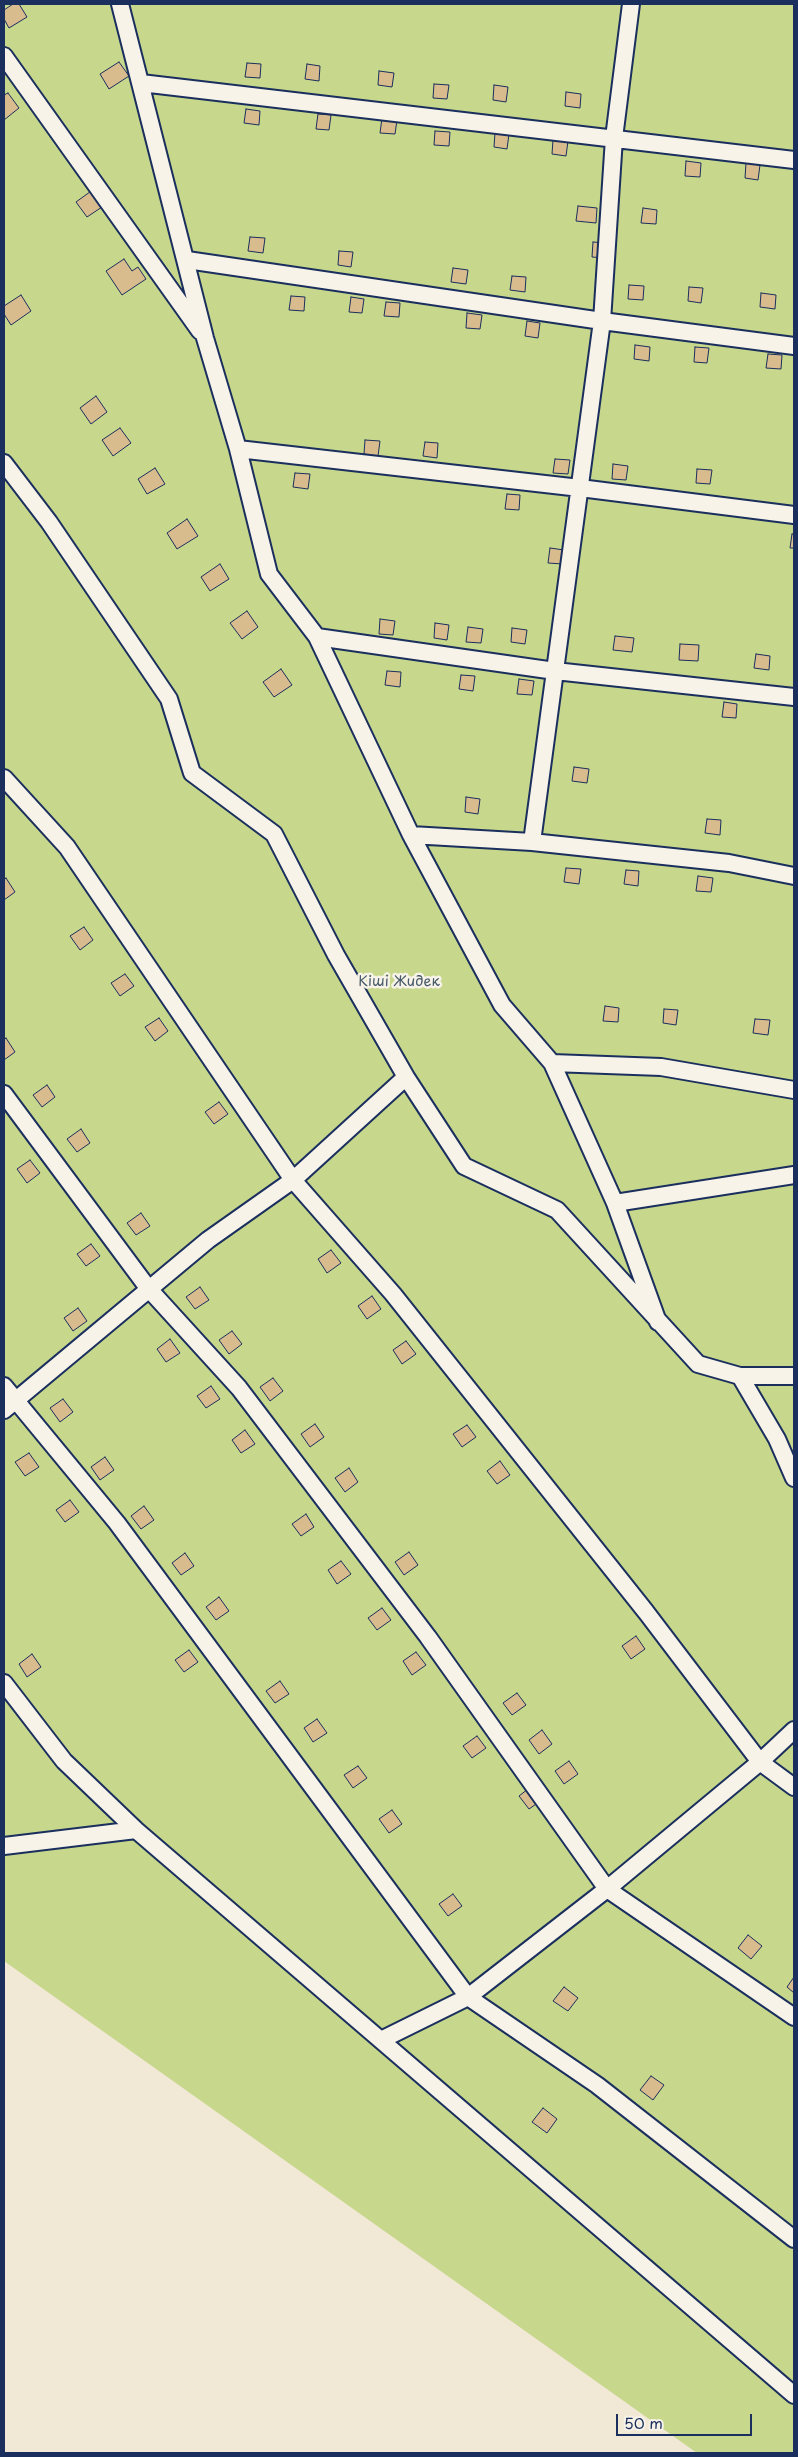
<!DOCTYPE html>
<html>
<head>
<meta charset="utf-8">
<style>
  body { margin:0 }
  #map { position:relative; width:798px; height:2457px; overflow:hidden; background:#f1e8d6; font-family:"Playpen Sans",sans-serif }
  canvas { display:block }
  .frame { position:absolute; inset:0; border:5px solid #1b2f5e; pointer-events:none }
  .scale { position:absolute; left:616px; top:2414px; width:136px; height:22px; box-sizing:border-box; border:2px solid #1b2f5e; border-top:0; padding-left:6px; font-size:15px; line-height:18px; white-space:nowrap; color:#1b2f5e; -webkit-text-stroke:4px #f7f3e8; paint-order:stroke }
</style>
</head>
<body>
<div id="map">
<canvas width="798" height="2457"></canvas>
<div class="frame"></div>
<div class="scale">50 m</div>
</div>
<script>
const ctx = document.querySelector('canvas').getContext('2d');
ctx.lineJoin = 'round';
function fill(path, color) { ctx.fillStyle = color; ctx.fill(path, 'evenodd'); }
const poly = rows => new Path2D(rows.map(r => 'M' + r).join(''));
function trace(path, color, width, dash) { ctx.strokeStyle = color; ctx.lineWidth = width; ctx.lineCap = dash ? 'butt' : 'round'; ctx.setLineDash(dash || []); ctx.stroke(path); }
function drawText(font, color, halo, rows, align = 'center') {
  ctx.font = font + ' "Playpen Sans",sans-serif'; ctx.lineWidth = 5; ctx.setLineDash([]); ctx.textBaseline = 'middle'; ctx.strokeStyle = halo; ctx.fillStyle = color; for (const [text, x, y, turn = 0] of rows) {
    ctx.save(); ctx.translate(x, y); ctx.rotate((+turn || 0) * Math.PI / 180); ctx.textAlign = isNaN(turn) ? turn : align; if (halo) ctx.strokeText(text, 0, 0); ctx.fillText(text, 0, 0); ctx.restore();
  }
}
fill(poly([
  [4,4,794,4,794,2453,697,2453,4,1961]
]), '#c7d78b');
const building = poly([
  [13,4,19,4,27,17,9,28,4,19,4,10,13,4],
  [119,62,129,76,109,89,100,74,119,62],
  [247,63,261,64,260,78,245,77,247,63],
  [307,64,320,66,319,81,305,79,307,64],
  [379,71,394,73,392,87,378,85,379,71],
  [434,84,449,85,447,99,433,98,434,84],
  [494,85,508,87,506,102,493,100,494,85],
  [566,92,581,94,580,108,565,106,566,92],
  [8,93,19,108,4,120,4,95,8,93],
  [246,109,260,111,259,125,244,123,246,109],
  [318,114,331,115,329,130,316,129,318,114],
  [382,118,397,120,395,134,380,133,382,118],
  [435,131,450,132,449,146,434,145,435,131],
  [495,133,509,134,507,149,494,147,495,133],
  [553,140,568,141,566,156,552,154,553,140],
  [686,161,701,163,700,177,685,176,686,161],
  [746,163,760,165,758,180,745,178,746,163],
  [94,189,105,205,87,217,76,202,94,189],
  [578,206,597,208,596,223,576,221,578,206],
  [643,208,657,210,656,224,641,223,643,208],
  [250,237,265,238,263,253,248,251,250,237],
  [593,242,607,243,605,258,592,257,593,242],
  [339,251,353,252,351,267,338,265,339,251],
  [124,259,132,271,138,267,146,279,122,295,106,271,124,259],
  [453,268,468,270,466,284,451,282,453,268],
  [512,276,526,277,525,292,510,290,512,276],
  [629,285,644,286,643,300,628,299,629,285],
  [689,287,703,288,701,303,688,301,689,287],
  [761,293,776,295,775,309,760,307,761,293],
  [21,295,31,311,11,325,4,314,4,306,21,295],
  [291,296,305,297,304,311,289,310,291,296],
  [351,297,364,299,362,313,349,312,351,297],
  [386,302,400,303,399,317,384,316,386,302],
  [467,313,482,315,480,329,466,328,467,313],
  [527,321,540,323,538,338,525,336,527,321],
  [635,345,650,347,649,361,634,359,635,345],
  [695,347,709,348,707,363,694,362,695,347],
  [768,354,782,355,781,369,766,368,768,354],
  [96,396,107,412,91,424,80,408,96,396],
  [120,428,131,443,113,456,102,440,120,428],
  [365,440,380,441,378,456,364,454,365,440],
  [425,442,438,443,437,458,423,456,425,442],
  [555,459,570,460,568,474,553,473,555,459],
  [613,464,628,466,626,480,612,479,613,464],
  [155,468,165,484,147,494,138,479,155,468],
  [697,469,712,470,710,484,696,483,697,469],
  [295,473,310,474,308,489,293,487,295,473],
  [507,494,520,495,519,510,505,509,507,494],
  [187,519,198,536,177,549,167,533,187,519],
  [792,534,794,534,794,548,790,548,792,534],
  [550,548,564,550,563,564,548,563,550,548],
  [220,564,229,579,210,591,201,577,220,564],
  [247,611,258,627,242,639,230,623,247,611],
  [380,619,395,621,393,635,379,634,380,619],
  [435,623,449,625,447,640,434,638,435,623],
  [468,627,483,629,481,643,466,642,468,627],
  [512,628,527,630,525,644,511,642,512,628],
  [615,636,634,638,632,652,613,650,615,636],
  [680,644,699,645,698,661,679,660,680,644],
  [756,654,770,656,769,670,754,668,756,654],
  [281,669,292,685,274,697,263,682,281,669],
  [387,671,401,672,400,687,385,685,387,671],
  [461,675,475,676,473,691,459,689,461,675],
  [519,679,534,681,532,695,517,694,519,679],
  [724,702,737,704,736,718,722,717,724,702],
  [574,767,589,769,587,783,572,781,574,767],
  [466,797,480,799,478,814,465,812,466,797],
  [707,819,721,820,720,835,705,833,707,819],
  [566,868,581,869,579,884,564,882,566,868],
  [626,870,639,871,638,886,624,884,626,870],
  [698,876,713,878,711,892,696,891,698,876],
  [6,878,15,892,4,900,4,880,6,878],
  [84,927,93,940,80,950,70,936,84,927],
  [125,974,134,986,120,996,111,983,125,974],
  [605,1006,619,1008,618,1022,603,1021,605,1006],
  [664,1009,678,1010,676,1025,663,1023,664,1009],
  [159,1018,168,1031,155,1041,145,1027,159,1018],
  [755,1019,770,1020,768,1035,753,1033,755,1019],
  [6,1038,15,1052,4,1060,4,1040,6,1038],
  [47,1085,55,1097,42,1107,33,1095,47,1085],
  [219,1102,228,1114,214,1124,205,1112,219,1102],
  [81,1129,90,1143,77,1152,67,1139,81,1129],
  [30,1160,40,1173,27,1183,17,1169,30,1160],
  [141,1213,150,1226,136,1235,127,1223,141,1213],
  [91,1244,100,1256,86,1266,77,1254,91,1244],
  [331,1250,341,1263,327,1273,318,1259,331,1250],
  [200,1287,209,1300,195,1309,186,1297,200,1287],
  [372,1296,381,1309,367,1319,358,1306,372,1296],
  [78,1308,87,1321,73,1331,64,1318,78,1308],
  [232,1331,242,1344,229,1354,219,1340,232,1331],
  [170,1339,180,1353,166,1362,157,1349,170,1339],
  [406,1341,416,1354,402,1364,393,1350,406,1341],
  [273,1378,283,1391,270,1401,260,1387,273,1378],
  [211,1386,220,1399,206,1408,197,1396,211,1386],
  [63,1399,73,1412,60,1422,50,1408,63,1399],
  [315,1424,324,1437,310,1447,301,1434,315,1424],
  [467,1425,476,1437,462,1447,453,1434,467,1425],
  [245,1430,255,1444,241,1453,232,1440,245,1430],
  [29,1453,39,1467,25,1476,15,1462,29,1453],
  [105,1457,114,1470,100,1480,91,1467,105,1457],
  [500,1461,510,1475,497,1484,487,1471,500,1461],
  [349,1468,358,1482,345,1492,335,1478,349,1468],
  [70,1500,79,1512,65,1522,56,1510,70,1500],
  [144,1506,154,1520,141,1529,131,1516,144,1506],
  [306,1514,314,1527,301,1536,292,1524,306,1514],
  [409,1552,418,1565,404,1575,395,1562,409,1552],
  [185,1553,194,1566,181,1575,172,1563,185,1553],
  [341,1561,351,1574,337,1584,328,1570,341,1561],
  [219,1597,229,1611,216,1620,206,1607,219,1597],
  [382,1608,391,1620,377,1630,368,1618,382,1608],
  [636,1636,645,1649,631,1659,622,1646,636,1636],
  [189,1650,198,1662,184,1672,175,1660,189,1650],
  [416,1652,426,1665,412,1675,403,1661,416,1652],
  [32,1654,41,1667,27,1677,19,1664,32,1654],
  [280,1681,289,1694,275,1703,266,1691,280,1681],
  [517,1693,526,1705,512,1715,503,1703,517,1693],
  [317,1719,327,1733,313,1742,304,1728,317,1719],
  [542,1730,552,1744,539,1754,529,1740,542,1730],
  [477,1736,486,1748,472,1758,463,1746,477,1736],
  [569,1761,578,1774,564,1784,555,1771,569,1761],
  [358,1766,367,1778,353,1788,344,1775,358,1766],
  [532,1786,542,1800,529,1809,519,1796,532,1786],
  [392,1810,402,1824,389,1833,379,1819,392,1810],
  [453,1894,462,1906,448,1916,439,1904,453,1894],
  [748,1935,762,1946,751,1959,738,1948,748,1935],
  [794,1977,794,1993,787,1987,794,1977],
  [564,1987,578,1998,568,2011,553,2001,564,1987],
  [651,2076,664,2085,653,2100,640,2090,651,2076],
  [543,2108,557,2119,547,2133,532,2122,543,2108]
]);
fill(building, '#d9bc8d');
trace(building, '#1b2f5e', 1);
const street = poly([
  [120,4,205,338,238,449,269,574,317,637,411,835,502,1005,552,1063,615,1203,658,1322],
  [4,56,200,331],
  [141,83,794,160],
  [187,260,602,321,794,346],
  [238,449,580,488,794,515],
  [4,463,49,522,169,699,192,773,274,834,336,955,406,1077,464,1166,557,1210,698,1364,740,1376,794,1376],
  [317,637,555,671,794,697],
  [4,778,67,847,293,1180,393,1294,646,1612,760,1762,794,1787],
  [411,835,532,842,729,863,794,876],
  [532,842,602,321,614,138,631,4],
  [552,1063,661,1067,794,1090],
  [4,1094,148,1288,239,1388,428,1637,607,1889,794,2017],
  [615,1203,794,1175],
  [740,1376,777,1439,794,1478],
  [4,1386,117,1523,468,1997,597,2085,794,2239],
  [4,1410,208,1240,293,1180,406,1077],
  [4,1683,64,1761,136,1830,794,2395],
  [4,1846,136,1830],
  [381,2040,468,1997,607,1889,760,1762,794,1730]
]);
trace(street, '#1b2f5e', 20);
trace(street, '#f7f3e8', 16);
drawText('14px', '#465969', '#f7f3e8', [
  ["Кіші Жидек",399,982]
]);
</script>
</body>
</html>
